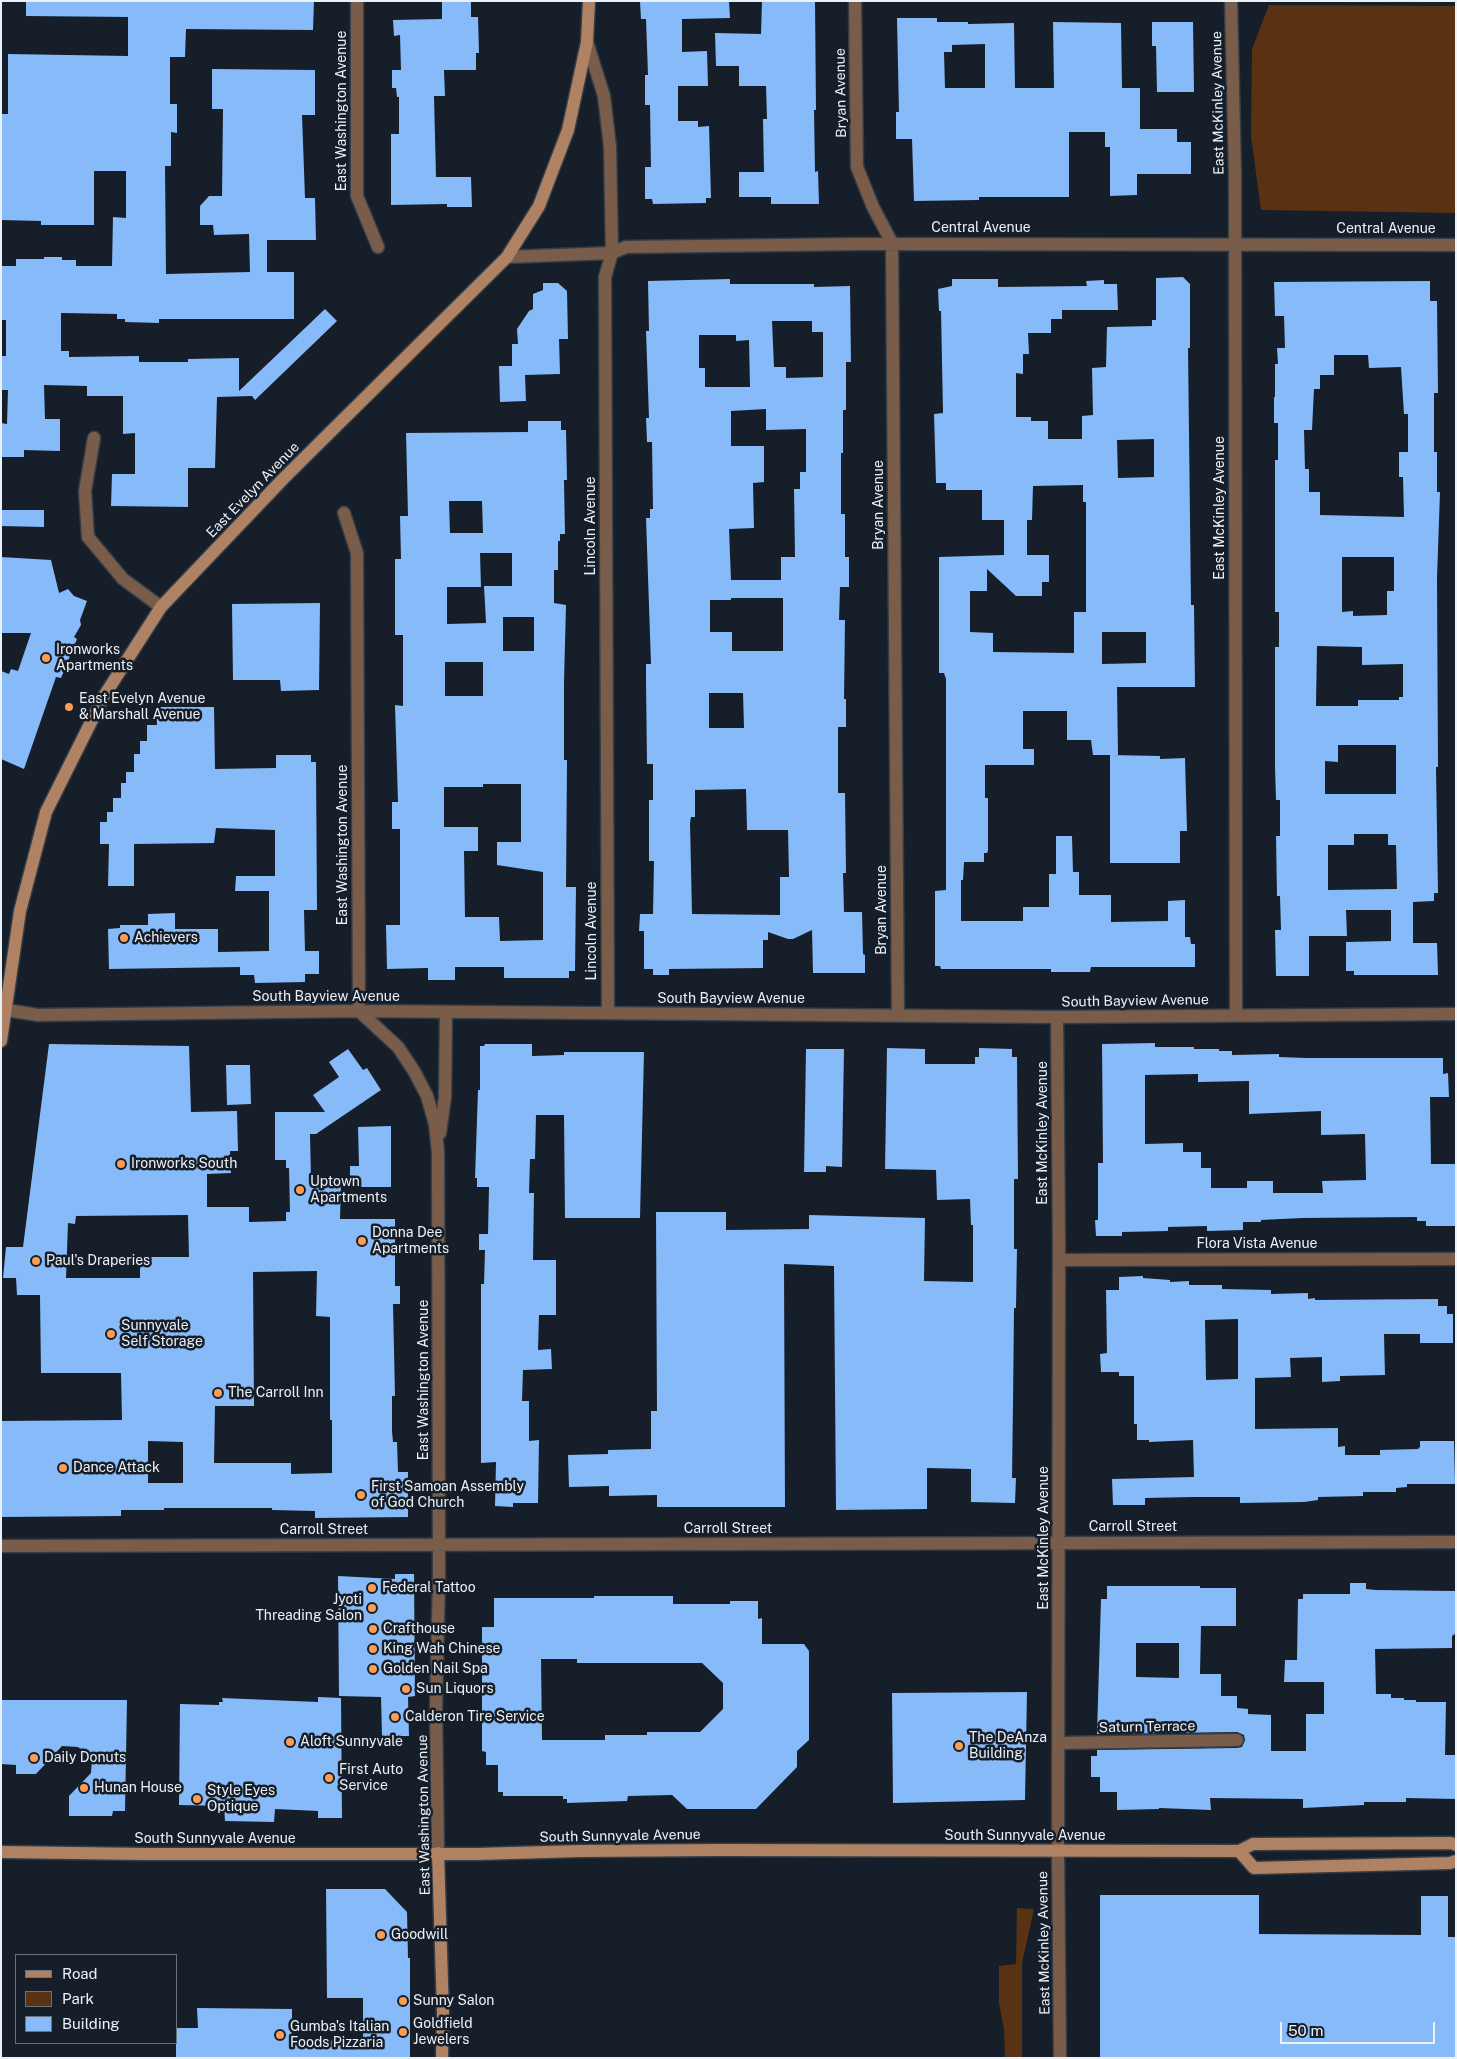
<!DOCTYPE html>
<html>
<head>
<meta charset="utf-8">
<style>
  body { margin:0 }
  #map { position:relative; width:1457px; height:2059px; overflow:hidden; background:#161e29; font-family:"Public Sans",sans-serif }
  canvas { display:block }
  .frame { position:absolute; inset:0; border:2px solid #ebf1f8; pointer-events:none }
  .legend { position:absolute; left:15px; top:1954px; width:162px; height:90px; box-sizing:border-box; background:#161e29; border:1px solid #6b727c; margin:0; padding:6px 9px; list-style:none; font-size:15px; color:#ebf1f8 }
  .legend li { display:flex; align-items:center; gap:10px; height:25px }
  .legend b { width:25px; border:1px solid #6b727c }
  .scale { position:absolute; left:1280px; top:2022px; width:155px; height:22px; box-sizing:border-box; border:2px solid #ebf1f8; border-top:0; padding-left:6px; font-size:15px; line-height:18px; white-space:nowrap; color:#ebf1f8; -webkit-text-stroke:4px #161e29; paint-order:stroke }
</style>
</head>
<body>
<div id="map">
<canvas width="1457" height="2059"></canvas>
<div class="frame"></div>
<ul class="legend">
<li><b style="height:6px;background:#ae8262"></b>Road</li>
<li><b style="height:14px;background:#593213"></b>Park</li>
<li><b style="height:14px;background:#87baf8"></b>Building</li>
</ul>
<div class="scale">50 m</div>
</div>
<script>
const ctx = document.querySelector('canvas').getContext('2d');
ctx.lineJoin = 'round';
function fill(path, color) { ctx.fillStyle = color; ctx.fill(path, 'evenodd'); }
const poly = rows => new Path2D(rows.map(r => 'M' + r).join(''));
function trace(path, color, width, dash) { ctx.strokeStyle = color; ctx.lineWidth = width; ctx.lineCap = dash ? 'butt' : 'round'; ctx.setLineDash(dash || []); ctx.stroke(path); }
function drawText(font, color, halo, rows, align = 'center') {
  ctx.font = font + ' "Public Sans",sans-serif'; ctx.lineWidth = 5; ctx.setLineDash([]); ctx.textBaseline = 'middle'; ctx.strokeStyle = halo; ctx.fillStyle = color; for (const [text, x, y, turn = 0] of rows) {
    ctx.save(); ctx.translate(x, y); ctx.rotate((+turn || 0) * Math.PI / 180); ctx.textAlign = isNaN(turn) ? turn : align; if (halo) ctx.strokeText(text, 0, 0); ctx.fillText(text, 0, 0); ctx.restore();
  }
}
fill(poly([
  [1269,5,1456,6,1456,213,1261,210,1251,136,1252,49],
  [1017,1908,1034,1909,1022,1963,1022,2058,1005,2058,1004,2030,999,2003,999,1966,1016,1964]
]), '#593213');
fill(poly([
  [26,1,314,1,313,30,186,29,185,57,170,57,170,104,177,104,177,133,171,132,171,166,165,166,166,274,250,272,249,234,214,235,213,225,200,225,200,206,209,196,222,196,223,109,212,109,212,69,315,70,315,115,302,115,305,198,315,198,316,240,267,240,267,272,294,272,294,319,159,319,159,323,125,322,125,319,117,319,117,314,61,313,61,351,69,351,69,357,139,356,139,362,188,362,188,359,239,358,239,391,325,309,337,321,255,400,252,396,217,397,215,468,188,468,188,507,111,506,112,474,135,474,135,433,123,434,123,396,87,396,87,386,44,385,45,419,60,419,60,451,24,450,24,457,1,457,1,423,7,424,8,390,1,390,1,356,6,356,6,320,1,320,1,266,16,266,16,259,44,259,44,257,62,257,62,260,76,260,76,266,112,266,113,217,126,218,126,171,94,171,94,225,41,225,41,221,1,220,1,114,8,114,8,54,128,56,128,17,26,16],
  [442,1,471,1,471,17,478,17,479,53,476,53,476,70,444,70,445,96,434,96,436,177,471,177,472,207,447,207,447,204,391,205,391,134,399,134,399,97,397,97,396,88,392,88,392,70,401,70,400,35,394,36,393,20,442,19],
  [729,1,730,18,682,19,682,52,707,51,708,86,678,86,678,121,698,121,698,127,709,126,711,198,706,198,706,203,653,204,652,199,645,199,645,167,651,167,650,105,645,105,645,75,648,75,646,19,641,19,640,2],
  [762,1,815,1,816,110,814,110,815,172,818,171,819,204,771,204,771,197,739,197,739,172,764,172,763,119,767,119,766,86,739,86,739,66,716,66,715,33,761,34],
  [897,18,937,18,937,22,968,22,968,24,1014,23,1015,88,1054,88,1053,22,1121,23,1122,88,1140,88,1140,129,1177,129,1177,142,1191,142,1191,174,1137,174,1137,195,1110,196,1110,147,1105,147,1105,132,1069,132,1069,197,979,197,979,200,914,201,912,139,896,139,896,112,899,112],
  [985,44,985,88,945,88,944,52,952,52,952,45],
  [1152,22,1193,22,1194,92,1157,92,1156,46,1152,46],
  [1183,277,1190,284,1190,348,1188,348,1191,605,1194,605,1195,687,1117,687,1118,755,1093,755,1091,740,1067,740,1067,711,1023,711,1023,749,1034,749,1034,765,985,765,985,798,988,798,988,851,987,853,984,853,984,862,964,862,963,880,961,880,961,921,1023,921,1023,907,1049,907,1049,874,1056,874,1056,836,1072,836,1073,872,1079,872,1079,895,1111,895,1111,922,1168,921,1168,901,1185,900,1185,937,1190,937,1191,944,1195,944,1195,967,1091,967,1090,972,1051,972,1051,969,941,969,940,966,935,966,935,891,946,890,946,679,944,673,939,673,939,557,1004,555,1004,520,982,520,982,490,946,490,946,483,936,483,934,414,943,413,941,311,939,311,938,289,952,286,952,279,998,279,998,287,1087,286,1086,281,1104,280,1104,284,1117,284,1118,310,1062,310,1062,319,1051,319,1051,333,1028,333,1029,354,1023,354,1023,374,1016,373,1016,417,1031,417,1031,421,1048,421,1048,439,1082,439,1082,416,1093,415,1092,368,1106,367,1107,327,1152,326,1152,320,1156,320,1156,278],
  [1154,439,1154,477,1118,478,1117,440],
  [1083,485,1083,502,1086,502,1086,612,1074,612,1074,653,993,652,993,633,970,632,970,591,987,591,987,569,1016,596,1042,596,1042,582,1049,582,1049,555,1027,555,1027,520,1032,520,1033,486],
  [1102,632,1146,632,1146,663,1102,664],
  [730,279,730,284,814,284,814,287,850,286,851,362,846,362,846,410,843,410,843,453,841,453,841,514,845,514,845,557,849,557,849,587,840,587,839,620,845,620,844,699,846,699,846,727,838,727,838,793,845,793,846,873,843,873,844,912,862,912,863,954,865,955,865,973,813,973,812,930,793,939,788,939,768,932,768,940,763,940,763,968,669,969,669,975,653,975,653,969,644,969,644,931,639,931,640,914,653,914,654,861,649,861,649,800,653,800,653,764,647,764,646,681,646,664,651,664,646,518,650,518,650,509,653,509,652,442,647,442,646,418,649,418,646,331,649,331,648,281],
  [772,321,812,321,812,332,823,332,823,377,786,378,786,367,774,367],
  [699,335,736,335,736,341,749,340,750,387,705,387,705,368,699,368],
  [766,409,766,430,806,429,806,472,800,472,800,489,794,489,795,557,781,557,781,580,731,580,729,529,754,528,753,483,764,482,764,446,731,446,731,411],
  [731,598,783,598,783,651,732,651,732,632,710,632,710,600,731,600],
  [709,693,743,693,744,728,709,728],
  [746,789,747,830,788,830,789,877,780,877,780,915,692,914,690,823,691,817,695,817,695,790],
  [1430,281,1430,301,1437,301,1438,393,1434,393,1434,452,1437,452,1437,492,1440,492,1437,578,1438,767,1436,767,1438,893,1434,893,1434,901,1413,902,1413,943,1437,943,1438,975,1354,975,1354,971,1346,971,1346,942,1391,941,1391,910,1346,910,1347,936,1309,936,1309,976,1276,976,1275,930,1281,930,1280,896,1277,896,1276,836,1280,836,1280,800,1276,800,1275,767,1275,647,1279,647,1279,612,1275,612,1275,460,1278,460,1278,423,1274,423,1274,397,1275,397,1275,364,1278,364,1277,348,1285,348,1284,316,1275,316,1274,282],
  [1334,355,1368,355,1369,368,1401,367,1404,414,1408,414,1408,452,1399,452,1399,477,1403,477,1404,517,1320,515,1320,492,1309,492,1309,469,1305,469,1304,430,1312,430,1314,389,1320,389,1320,375,1334,375],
  [1342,557,1394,557,1394,591,1387,591,1387,615,1353,616,1353,611,1342,612],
  [1317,646,1362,647,1362,665,1403,664,1403,697,1399,697,1399,700,1358,700,1358,706,1316,706],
  [1338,745,1396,745,1396,794,1325,794,1325,761,1338,762],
  [1354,834,1388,834,1388,845,1396,845,1397,889,1328,890,1328,845,1354,845],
  [543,283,558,283,567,291,568,339,559,339,560,374,525,375,526,401,500,402,499,366,512,366,512,344,518,344,517,329,529,311,533,309,533,294,543,290],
  [528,421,561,421,561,430,566,430,567,480,564,480,565,534,560,534,560,541,558,541,558,570,554,570,554,603,566,605,564,682,564,760,567,760,566,887,576,887,575,971,569,971,569,978,504,978,504,967,455,967,455,980,428,980,428,968,387,969,386,925,400,925,400,829,392,829,392,802,398,802,395,705,403,706,403,635,395,635,395,559,401,559,400,516,408,516,406,433,528,432],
  [449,501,482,501,483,533,450,533],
  [480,553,512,553,512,586,484,586,486,623,447,624,447,587,481,587],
  [503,617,534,617,534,651,503,651],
  [445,662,483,662,483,696,445,696],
  [483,784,521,784,521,842,497,842,497,865,543,872,543,940,500,941,499,917,465,917,464,851,478,851,478,827,444,827,444,787,483,787],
  [1,510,44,510,44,527,1,526],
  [1,557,51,560,59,593,68,589,74,596,87,601,80,620,81,625,74,637,77,639,61,678,56,677,24,769,1,759,1,671,9,674,11,669,18,671,31,633,1,633],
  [320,603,319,690,281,691,280,680,233,680,232,604],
  [156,707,214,707,215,769,276,768,276,755,311,755,311,762,316,762,317,910,304,910,305,951,319,951,319,974,305,974,305,982,255,983,254,975,240,975,240,967,109,969,108,929,120,928,120,925,148,925,148,914,175,913,175,929,218,929,218,952,269,951,269,891,235,891,236,876,275,876,275,830,216,828,214,843,134,844,134,886,108,886,109,844,100,844,100,822,107,822,107,812,113,812,113,798,121,798,121,783,126,783,126,772,134,772,134,754,140,754,140,741,147,741,147,725,157,725],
  [1110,755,1160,756,1160,759,1185,758,1187,831,1180,831,1180,863,1110,863],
  [1155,1043,1155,1047,1194,1047,1194,1049,1219,1049,1219,1051,1232,1051,1232,1055,1279,1054,1279,1057,1306,1058,1443,1058,1443,1074,1448,1073,1449,1097,1430,1097,1431,1164,1455,1164,1455,1226,1426,1226,1426,1221,1417,1221,1417,1217,1302,1218,1261,1220,1261,1222,1243,1222,1243,1230,1207,1231,1207,1226,1168,1227,1168,1231,1122,1232,1122,1236,1096,1236,1095,1220,1098,1220,1098,1163,1103,1163,1102,1044],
  [1198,1074,1198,1082,1249,1081,1249,1114,1321,1111,1321,1135,1365,1134,1366,1180,1322,1181,1323,1193,1273,1193,1273,1181,1247,1181,1247,1188,1211,1188,1211,1168,1201,1168,1201,1152,1183,1152,1183,1143,1145,1144,1145,1075],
  [49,1044,189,1046,191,1112,237,1111,238,1151,230,1151,231,1173,207,1174,207,1207,249,1207,249,1222,286,1221,286,1212,290,1212,289,1168,286,1168,286,1160,275,1160,275,1112,325,1112,313,1095,339,1077,329,1062,348,1049,363,1070,367,1068,381,1090,316,1134,310,1134,311,1180,341,1182,340,1219,395,1219,395,1286,400,1286,400,1304,393,1304,395,1396,392,1396,392,1431,393,1442,397,1442,398,1472,408,1472,408,1517,315,1518,315,1511,272,1510,272,1508,164,1508,164,1510,121,1510,121,1516,1,1517,1,1421,122,1420,121,1373,41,1373,40,1295,17,1295,16,1278,3,1278,6,1247,23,1247],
  [188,1215,189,1257,140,1257,140,1278,66,1278,68,1223,75,1224,76,1216],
  [317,1271,316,1316,330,1317,330,1420,332,1420,332,1473,291,1474,291,1463,214,1463,215,1406,254,1406,253,1272],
  [148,1441,183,1442,183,1483,148,1483],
  [485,1044,532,1044,532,1056,564,1055,564,1052,644,1052,640,1218,565,1218,564,1115,536,1115,535,1159,530,1159,529,1193,534,1193,533,1260,556,1260,556,1315,539,1315,538,1350,551,1349,552,1369,523,1370,522,1401,529,1401,529,1441,539,1440,538,1503,513,1503,513,1507,495,1506,496,1462,481,1463,481,1284,484,1284,485,1250,479,1250,479,1234,488,1234,489,1187,477,1187,477,1178,475,1178,478,1090,480,1090,480,1046,484,1046],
  [887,1048,925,1049,925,1064,975,1064,975,1057,979,1057,979,1048,1012,1049,1012,1057,1017,1057,1018,1179,1014,1179,1014,1249,1017,1249,1016,1308,1014,1308,1013,1403,1012,1478,1016,1478,1015,1503,971,1502,971,1469,927,1468,927,1509,836,1510,834,1266,784,1264,785,1507,657,1507,657,1495,609,1496,609,1486,569,1487,568,1455,608,1454,608,1450,651,1449,651,1411,657,1411,656,1212,726,1212,726,1230,809,1229,809,1215,925,1218,924,1281,973,1282,973,1225,971,1225,970,1199,937,1200,936,1170,885,1169],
  [806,1049,844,1049,842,1167,826,1166,826,1172,804,1172],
  [226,1065,250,1065,251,1104,227,1105],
  [391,1126,391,1187,350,1187,350,1166,359,1166,358,1127],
  [1143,1276,1143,1278,1170,1280,1170,1282,1189,1281,1189,1285,1222,1285,1222,1289,1271,1290,1271,1294,1308,1293,1308,1299,1315,1298,1315,1300,1438,1299,1438,1306,1447,1306,1447,1314,1453,1314,1453,1343,1420,1343,1420,1334,1384,1334,1385,1375,1340,1376,1340,1381,1322,1382,1322,1357,1290,1358,1291,1377,1255,1378,1255,1429,1338,1428,1338,1447,1345,1446,1345,1455,1380,1455,1380,1450,1418,1449,1420,1447,1420,1441,1454,1441,1455,1484,1407,1484,1407,1487,1396,1488,1396,1492,1363,1492,1363,1496,1318,1497,1318,1500,1304,1502,1240,1503,1240,1497,1194,1497,1145,1498,1145,1505,1113,1505,1112,1479,1194,1477,1193,1440,1149,1442,1149,1440,1137,1440,1137,1424,1134,1424,1134,1376,1119,1376,1119,1372,1101,1372,1100,1354,1107,1353,1106,1290,1119,1290,1119,1277],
  [1238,1319,1238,1379,1206,1380,1205,1320],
  [395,1574,414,1574,415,1696,408,1697,409,1736,382,1736,381,1697,339,1696,338,1576,395,1579],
  [1350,1583,1366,1583,1366,1589,1376,1590,1456,1591,1456,1633,1452,1636,1452,1648,1375,1649,1376,1694,1391,1694,1391,1698,1404,1698,1404,1700,1416,1700,1416,1702,1446,1702,1445,1755,1455,1755,1456,1799,1406,1798,1406,1802,1364,1802,1364,1805,1303,1808,1303,1799,1210,1798,1211,1810,1159,1808,1159,1809,1117,1810,1117,1792,1100,1792,1100,1777,1091,1777,1091,1756,1097,1756,1097,1750,1237,1748,1242,1747,1245,1740,1244,1735,1237,1732,1097,1734,1101,1599,1107,1599,1107,1586,1200,1586,1200,1588,1236,1588,1236,1626,1201,1626,1200,1674,1221,1674,1221,1696,1237,1696,1237,1708,1248,1709,1248,1714,1271,1715,1271,1751,1306,1751,1306,1714,1324,1714,1324,1682,1284,1682,1285,1660,1297,1660,1298,1599,1303,1599,1303,1594,1350,1594],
  [1136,1643,1179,1643,1179,1678,1136,1677],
  [594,1596,673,1596,673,1604,730,1604,730,1601,758,1601,758,1619,762,1618,762,1644,804,1644,809,1651,809,1740,797,1751,797,1767,756,1809,687,1809,672,1795,628,1796,627,1801,567,1803,567,1799,563,1799,563,1796,503,1796,503,1792,498,1792,498,1765,486,1765,486,1752,482,1751,482,1627,494,1627,494,1598,594,1598],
  [541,1659,577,1659,577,1663,702,1663,723,1683,723,1709,700,1732,647,1732,647,1735,605,1735,605,1740,542,1740],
  [1027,1692,1025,1800,893,1803,892,1693],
  [318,1697,341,1698,342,1818,318,1818,318,1811,275,1809,274,1822,225,1821,224,1806,179,1805,180,1704,219,1705,219,1702,223,1702,222,1698,318,1702],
  [1,1700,127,1700,125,1811,113,1811,112,1816,69,1816,69,1796,91,1773,92,1758,78,1747,62,1746,36,1774,16,1774,16,1765,1,1764],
  [326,1889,385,1889,407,1912,408,1958,410,1958,410,2058,176,2058,176,2028,198,2028,197,2008,292,2009,292,2040,363,2041,363,1998,327,1998],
  [1100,1895,1259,1895,1259,1934,1421,1935,1421,1896,1448,1896,1448,1937,1456,1937,1456,2058,1100,2058]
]), '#87baf8');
const street = poly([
  [357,1,357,196,378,247],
  [855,1,857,167,873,207,892,243,898,1016],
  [1231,1,1235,174,1236,1014],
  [587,42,604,96,610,147,612,253,605,277,608,1013],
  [507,257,612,253,626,247,858,244,1456,245],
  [94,438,85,491,88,537,123,579,161,607],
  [344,513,357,553,359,1011,398,1047,414,1071,427,1096,435,1124,438,1152,439,1576,436,1709,438,1853],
  [6,1010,38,1015,359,1011,1057,1017,1456,1014],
  [1057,1017,1059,1244,1058,1851,1060,2058],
  [440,1133,445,1097,446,1013],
  [1059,1260,1456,1259],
  [1,1546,1456,1542],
  [1059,1743,1237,1740]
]);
const secondary = poly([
  [1,1041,20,911,46,812,104,696,161,607,283,479,507,257,539,206,568,130,587,42,589,1],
  [1239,1851,1254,1868,1450,1863,1456,1861],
  [1,1852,146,1854,477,1854,581,1851,718,1850,1239,1851,1253,1844,1451,1843,1456,1845],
  [438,1853,443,2014,442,2058]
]);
trace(street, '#343c46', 15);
trace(secondary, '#343c46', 15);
trace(street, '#795d4a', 12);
trace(secondary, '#ae8262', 12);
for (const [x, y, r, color] of [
  [46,658,5,"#fc9d53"],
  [69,707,5,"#fc9d53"],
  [124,938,5,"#fc9d53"],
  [121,1164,5,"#fc9d53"],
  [300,1190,5,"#fc9d53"],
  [362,1241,5,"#fc9d53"],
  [36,1261,5,"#fc9d53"],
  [111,1334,5,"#fc9d53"],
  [218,1393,5,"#fc9d53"],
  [63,1468,5,"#fc9d53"],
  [361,1495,5,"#fc9d53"],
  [372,1588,5,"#fc9d53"],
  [372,1608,5,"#fc9d53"],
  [373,1629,5,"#fc9d53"],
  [373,1649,5,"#fc9d53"],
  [373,1669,5,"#fc9d53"],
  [406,1689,5,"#fc9d53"],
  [395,1717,5,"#fc9d53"],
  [290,1742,5,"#fc9d53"],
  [959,1746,5,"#fc9d53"],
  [34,1758,5,"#fc9d53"],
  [329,1778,5,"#fc9d53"],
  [84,1788,5,"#fc9d53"],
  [197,1799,5,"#fc9d53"],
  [381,1935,5,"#fc9d53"],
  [403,2001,5,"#fc9d53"],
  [403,2032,5,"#fc9d53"],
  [280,2035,5,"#fc9d53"]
]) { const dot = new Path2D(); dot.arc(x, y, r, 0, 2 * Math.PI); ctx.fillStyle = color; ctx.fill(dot); trace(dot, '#161e29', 2); }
drawText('14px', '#ebf1f8', '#161e29', [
  ["Bryan Avenue",841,93,-91],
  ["East McKinley Avenue",1218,103,-91],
  ["East Washington Avenue",342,111,-90],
  ["Central Avenue",981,228],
  ["Central Avenue",1386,229],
  ["East Evelyn Avenue",253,490,-46],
  ["Bryan Avenue",879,505,-90],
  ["East McKinley Avenue",1220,508,-90],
  ["Lincoln Avenue",591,526,-90],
  ["East Washington Avenue",343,845,-90],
  ["Bryan Avenue",882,910,-90],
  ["Lincoln Avenue",592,931,-90],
  ["South Bayview Avenue",326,997],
  ["South Bayview Avenue",731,999],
  ["South Bayview Avenue",1135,1001,-1],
  ["East McKinley Avenue",1043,1133,-90],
  ["Flora Vista Avenue",1257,1244],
  ["East Washington Avenue",424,1380,-90],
  ["Carroll Street",1133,1527],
  ["Carroll Street",728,1529],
  ["Carroll Street",324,1530],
  ["East McKinley Avenue",1044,1538,-90],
  ["Saturn Terrace",1147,1727,-1],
  ["East Washington Avenue",424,1815,-91],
  ["South Sunnyvale Avenue",620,1836,-1],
  ["South Sunnyvale Avenue",1025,1836],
  ["South Sunnyvale Avenue",215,1839],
  ["East McKinley Avenue",1044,1943,-91]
]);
drawText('14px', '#ebf1f8', '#161e29', [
  ["Ironworks",56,650],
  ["Apartments",56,666],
  ["East Evelyn Avenue",79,699],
  ["& Marshall Avenue",79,715],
  ["Achievers",134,938],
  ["Ironworks South",131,1164],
  ["Uptown",310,1182],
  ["Apartments",310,1198],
  ["Donna Dee",372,1233],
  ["Apartments",372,1249],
  ["Paul's Draperies",46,1261],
  ["Sunnyvale",121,1326],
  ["Self Storage",121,1342],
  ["The Carroll Inn",228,1393],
  ["Dance Attack",73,1468],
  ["First Samoan Assembly",371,1487],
  ["of God Church",371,1503],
  ["Federal Tattoo",382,1588],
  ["Jyoti",362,1600,"right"],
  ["Threading Salon",362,1616,"right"],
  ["Crafthouse",383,1629],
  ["King Wah Chinese",383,1649],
  ["Golden Nail Spa",383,1669],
  ["Sun Liquors",416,1689],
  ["Calderon Tire Service",405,1717],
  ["The DeAnza",969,1738],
  ["Building",969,1754],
  ["Aloft Sunnyvale",300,1742],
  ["Daily Donuts",44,1758],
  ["First Auto",339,1770],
  ["Service",339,1786],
  ["Hunan House",94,1788],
  ["Style Eyes",207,1791],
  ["Optique",207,1807],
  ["Goodwill",391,1935],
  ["Sunny Salon",413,2001],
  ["Goldfield",413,2024],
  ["Jewelers",413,2040],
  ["Gumba's Italian",290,2027],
  ["Foods Pizzaria",290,2043]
], 'left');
</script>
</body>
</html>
